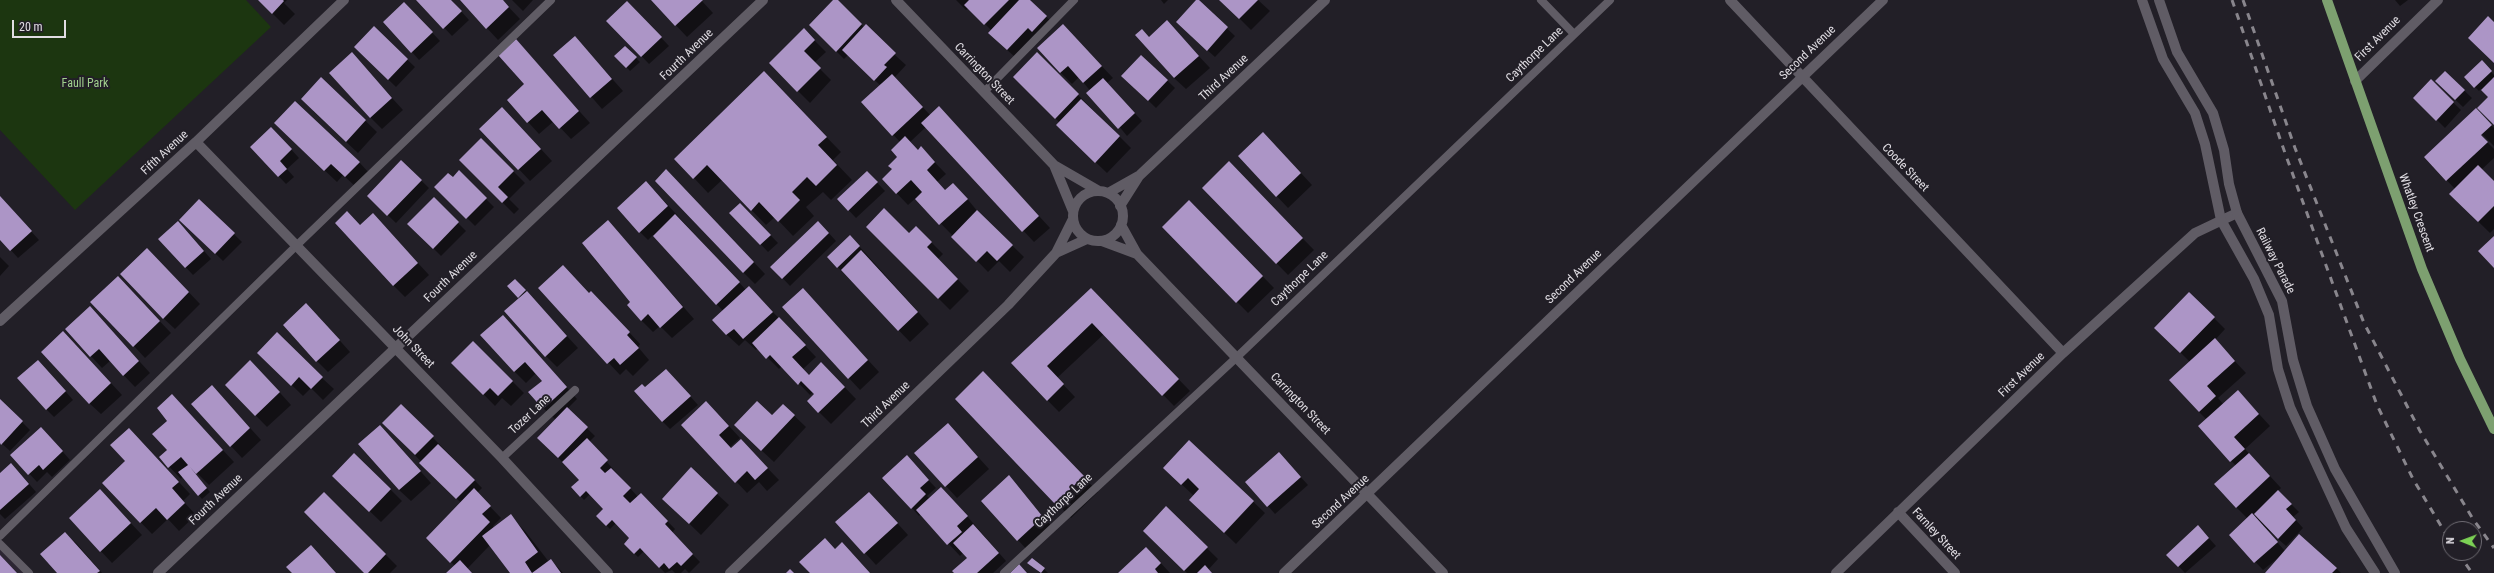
<!DOCTYPE html>
<html>
<head>
<meta charset="utf-8">
<style>
  body { margin:0 }
  #map { position:relative; width:2494px; height:573px; overflow:hidden; background:#221f27; font-family:"Roboto Condensed",sans-serif }
  canvas { display:block }
  .north { position:absolute; left:2442px; top:521px; width:40px; height:40px; box-sizing:border-box; background:#221f27; border:1px solid #6e6b72; border-radius:50%; rotate:271deg; font-size:11px; font-weight:700; line-height:16px; text-align:center; color:#e0dde3 }
  .north::after { content:''; display:block; margin:auto; width:14px; height:18px; background:#7cd155; clip-path:polygon(50% 0,100% 100%,50% 72%,0 100%) }
  .scale { position:absolute; left:12px; top:20px; width:54px; height:18px; box-sizing:border-box; border:2px solid #e0dde3; border-top:0; padding-left:5px; font-size:12px; line-height:14px; white-space:nowrap; color:#e0dde3; -webkit-text-stroke:3px #221f27; paint-order:stroke }
</style>
</head>
<body>
<div id="map">
<canvas width="2494" height="573"></canvas>
<div class="north">N</div>
<div class="scale">20 m</div>
</div>
<script>
const ctx = document.querySelector('canvas').getContext('2d');
ctx.lineJoin = 'round';
function fill(path, color) { ctx.fillStyle = color; ctx.fill(path, 'evenodd'); }
const poly = rows => new Path2D(rows.map(r => 'M' + r).join(''));
function trace(path, color, width, dash) { ctx.strokeStyle = color; ctx.lineWidth = width; ctx.lineCap = dash ? 'butt' : 'round'; ctx.setLineDash(dash || []); ctx.stroke(path); }
function drawText(font, color, halo, rows, align = 'center') {
  ctx.font = font + ' "Roboto Condensed",sans-serif'; ctx.lineWidth = 4; ctx.setLineDash([]); ctx.textBaseline = 'middle'; ctx.strokeStyle = halo; ctx.fillStyle = color; for (const [text, x, y, turn = 0] of rows) {
    ctx.save(); ctx.translate(x, y); ctx.rotate((+turn || 0) * Math.PI / 180); ctx.textAlign = isNaN(turn) ? turn : align; if (halo) ctx.strokeText(text, 0, 0); ctx.fillText(text, 0, 0); ctx.restore();
  }
}
fill(poly([
  [0,544,29,573,0,573]
]), '#2c2633');
fill(poly([
  [0,0,246,0,271,27,75,210,0,130]
]), '#1c3610');
fill(poly([
  [259,0,287,0,284,3,295,14,284,25],
  [418,0,451,0,469,20,452,36],
  [461,0,502,0,520,19,498,40],
  [512,0,533,0,523,11],
  [652,0,701,0,713,13,687,37],
  [834,0,906,65,895,77,930,115,950,119,1050,228,1034,242,926,127,910,142,918,151,921,148,946,174,937,182,946,191,965,196,978,212,1024,257,1010,272,999,261,988,272,916,198,908,205,883,179,893,169,899,157,900,142,863,102,881,86,848,55,844,59,810,25],
  [956,0,1028,0,1054,24,1015,57,997,41,992,31,969,8,966,10],
  [1161,0,1168,0,1164,4],
  [1197,0,1235,36,1215,57,1185,30],
  [1221,0,1258,0,1270,11,1251,30],
  [2395,0,2408,0,2400,6],
  [635,10,669,46,649,64,608,21],
  [412,11,440,41,419,60,412,52],
  [1167,22,1210,68,1186,89,1174,78,1149,37],
  [1063,25,1113,78,1107,83,1142,121,1127,136,1079,77,1072,84,1060,72],
  [374,28,415,67,396,87,355,47],
  [804,30,826,52,814,63,831,80,810,103,770,63],
  [575,37,623,91,602,109,555,55],
  [516,41,590,123,571,139,554,121,539,134,508,100,526,85],
  [625,47,640,62,630,71,616,56],
  [352,54,403,110,382,129,370,117],
  [1037,54,1131,148,1107,173,1069,137,1060,123,1014,77],
  [1142,56,1175,88,1156,108,1123,76],
  [2481,62,2494,75,2494,124,2489,97,2481,89,2479,91,2465,77],
  [2445,72,2472,98,2463,107,2436,81],
  [321,78,377,132,358,153,313,111],
  [2431,81,2461,110,2445,128,2415,98],
  [779,88,841,152,833,160,852,180,831,200,823,192,806,207,814,216,793,236,775,217,766,225,722,180,708,193,694,178],
  [2476,109,2494,128,2494,146,2479,131,2477,132,2494,149,2494,158,2481,170,2494,183,2494,229,2490,233,2450,194,2455,189,2425,157],
  [514,120,552,161,530,181,481,129],
  [287,135,359,162,370,174,357,188,343,175,337,182],
  [279,136,299,158,287,169,294,177,286,184,251,147],
  [481,139,525,183,509,199,519,209,514,214,460,160],
  [1275,145,1312,185,1288,208,1239,156],
  [401,161,429,188,396,223,368,196],
  [1229,163,1314,250,1288,275,1203,188],
  [459,172,494,207,475,226,436,187,453,178],
  [867,172,885,191,856,218,838,199],
  [678,182,765,274,755,284,743,272],
  [654,190,746,290,749,287,816,357,803,369,809,376,833,375,856,399,831,424,808,401,815,394,813,392,810,395,782,366,779,369,758,348,756,350,745,340,739,346,727,335,714,320,723,311,653,235,648,240,640,232],
  [0,197,39,240,18,258,0,238],
  [434,199,466,231,441,256,409,224],
  [199,200,242,242,223,261,181,220],
  [1189,201,1274,288,1248,313,1163,227],
  [748,212,778,243,768,252,731,213],
  [608,221,694,319,672,338,660,326,653,332,641,320,631,302,595,260],
  [384,226,429,275,405,297,394,286],
  [867,227,909,234,916,227,943,254,938,259,969,291,950,310],
  [186,230,211,259,193,275,159,239],
  [826,230,836,241,790,286,772,267],
  [850,236,929,324,910,342,828,257],
  [0,257,9,266,0,276],
  [158,260,200,304,175,329,163,318],
  [515,280,578,348,557,367,546,356,520,298,508,286],
  [539,288,589,294,603,304,640,344,638,347,649,360,633,376,626,369,620,375],
  [129,289,171,333,145,358,134,346],
  [2189,293,2225,329,2215,340,2246,373,2218,398,2224,405,2249,403,2270,426,2245,449,2281,488,2278,491,2299,512,2293,517,2303,528,2286,546,2261,524,2285,551,2336,568,2341,573,2266,573,2284,553,2263,570,2230,535,2248,519,2236,507,2236,466,2200,426,2207,420,2199,412,2190,362,2156,328],
  [1102,300,1190,391,1174,406,1104,334,1057,378,1075,397,1059,412,1012,364],
  [814,301,879,372,860,390,783,307],
  [318,316,350,352,328,372,317,361],
  [101,319,150,373,135,387,110,361,102,368,66,329],
  [514,328,577,399,567,409,595,436,589,442,638,497,641,494,675,529,672,533,700,562,689,573,685,569,681,573,675,573,672,570,665,573,644,551,638,557,625,544,631,538,616,523,610,529,597,516,605,509,590,494,584,500,572,487,580,480,539,438,556,420,543,408,543,381,536,373,526,383,514,371],
  [473,342,524,393,511,406,502,398,495,406,453,363],
  [75,344,122,395,101,414,89,403],
  [259,353,322,378,334,389,323,400,311,388,303,396],
  [46,369,73,400,54,417,46,409],
  [262,373,291,405,267,427,226,385],
  [674,378,698,405,670,429,662,421,645,389],
  [998,388,1098,492,1071,518,956,399],
  [223,398,261,440,242,458,192,404],
  [0,400,30,430,10,451,0,442],
  [401,405,482,488,477,493,501,518,493,526,494,528,510,516,525,531,549,562,551,560,563,573,511,573,490,545,467,569,471,573,448,573,455,566,427,538,461,503,384,423],
  [783,405,806,427,774,462,747,437],
  [183,407,234,462,209,485,192,468,191,469,210,492,202,499,183,476,181,479,160,457,168,451],
  [718,414,740,438,730,447,732,449,752,452,779,480,767,491,759,482,747,493,683,425],
  [380,426,431,483,411,501,399,490],
  [49,436,70,460,52,477,47,472,37,482,12,455],
  [959,436,989,469,957,498,916,453],
  [140,440,190,494,183,501,196,515,179,531,168,519,152,534,103,483,126,461],
  [1190,441,1265,513,1236,544,1202,511,1194,496,1176,479],
  [1286,461,1308,485,1275,514,1268,506],
  [914,465,936,488,927,496,930,499,953,500,1006,561,993,573,955,573,968,558,964,552,960,556,921,514,919,516,912,508],
  [19,472,36,492,5,519,0,514,0,474],
  [333,476,390,489,402,501,381,522],
  [1009,477,1054,529,1029,552,982,501],
  [324,493,397,566,390,573,366,573],
  [717,494,729,505,701,535,673,508],
  [111,502,142,535,112,563,70,518],
  [880,504,908,535,876,565,837,522],
  [1166,508,1218,559,1208,570,1211,573,1187,573,1144,531],
  [2198,526,2216,546,2185,573,2168,555],
  [65,533,77,544,102,573,58,573],
  [1158,560,1170,573,1119,573],
  [1029,563,1044,569,1048,573,1040,573]
]), '#0007');
fill(poly([
  [258,0,283,0,284,1,272,14],
  [416,0,451,0,462,11,443,29],
  [460,0,503,0,509,7,486,29],
  [651,0,703,0,675,26],
  [833,0,838,0,862,24,836,52,809,25],
  [969,0,1009,0,984,25,964,5],
  [1019,0,1030,0,1047,16,1032,32,1028,28,1007,50,988,33],
  [1196,0,1199,0,1228,27,1207,51,1176,22],
  [1219,0,1258,0,1239,19],
  [627,1,662,37,641,57,606,21],
  [404,2,433,32,411,53,383,22],
  [2488,16,2494,22,2494,63,2468,38],
  [1167,20,1199,56,1174,78,1135,35,1142,29,1149,37],
  [866,24,896,53,884,65,887,67,874,81,842,50],
  [1063,24,1102,66,1083,83,1068,66,1060,73,1037,48],
  [374,26,408,59,388,80,354,47],
  [804,28,815,40,804,51,821,68,797,92,769,63],
  [575,36,612,79,590,98,553,55],
  [516,39,579,111,559,129,542,110,527,123,507,100,524,84,498,55],
  [625,46,637,57,626,68,614,56],
  [352,52,392,98,370,118,329,73],
  [1037,52,1079,94,1055,119,1013,77],
  [1141,55,1168,80,1148,101,1121,76],
  [2482,60,2492,71,2474,88,2464,77],
  [764,71,827,137,818,145,837,165,816,186,807,177,792,192,800,200,778,222,759,202,751,211,707,165,693,179,674,159],
  [2445,71,2465,90,2455,100,2435,81],
  [892,74,923,107,892,136,861,102],
  [321,77,366,120,346,142,301,99],
  [2494,77,2494,125,2477,108,2488,97,2481,90],
  [1103,78,1135,113,1118,129,1086,93],
  [2431,79,2454,102,2436,121,2413,98],
  [1081,99,1120,136,1095,163,1056,125],
  [295,101,360,162,345,177,331,164,324,171,274,123],
  [939,106,1039,216,1022,232,921,123],
  [502,107,541,149,518,170,479,129],
  [2476,108,2492,125,2481,135,2488,142,2446,181,2424,157],
  [271,127,292,149,280,161,287,169,278,177,250,147],
  [1263,132,1301,173,1276,197,1238,156],
  [905,136,918,150,921,146,935,162,927,170,945,190,953,183,968,199,939,225,915,199,922,192,911,180,896,194,882,179,892,169,888,166,897,157,891,150],
  [481,138,514,171,498,187,508,197,502,203,459,160],
  [401,160,422,180,387,216,367,196],
  [1229,161,1303,238,1276,264,1202,188],
  [2478,165,2494,181,2494,206,2478,222,2449,194],
  [666,169,754,262,743,273,655,181],
  [459,170,487,198,466,219,434,187,448,173,453,177],
  [867,171,878,182,848,211,837,199],
  [646,181,668,206,639,233,617,208],
  [0,196,32,231,10,251,0,240],
  [434,197,459,222,433,249,407,224],
  [199,199,235,233,215,254,179,220],
  [1189,200,1263,276,1236,303,1162,227],
  [740,203,771,235,760,245,729,213],
  [884,208,909,233,916,226,932,242,927,247,958,279,938,299,866,227],
  [977,210,1013,245,997,261,987,251,976,262,951,237],
  [347,211,360,225,373,213,418,263,393,286,335,223],
  [675,214,740,282,716,305,653,236],
  [608,220,683,307,660,328,648,314,641,321,627,305,630,302,582,243],
  [178,221,204,251,185,268,158,239],
  [818,221,829,233,782,279,770,267],
  [850,235,860,246,837,268,827,257],
  [2494,236,2494,268,2478,251],
  [147,248,189,292,163,319,120,274],
  [861,250,918,312,898,331,841,270],
  [563,265,589,293,591,291,630,332,627,335,639,348,620,365,614,358,607,364,538,288],
  [118,276,160,321,133,347,90,302],
  [515,279,526,290,518,298,507,286],
  [749,286,773,312,743,339,734,329,726,335,712,320],
  [803,288,868,360,848,379,782,307],
  [1091,288,1179,379,1162,396,1092,323,1047,366,1064,384,1047,401,1011,363],
  [527,291,567,336,545,357,504,311],
  [2189,292,2215,317,2180,353,2154,328],
  [306,303,340,340,316,362,283,325],
  [90,306,139,361,123,376,99,349,90,357,65,329],
  [503,315,567,387,543,409,528,392,542,381,525,362,514,372,480,335],
  [779,317,806,345,792,357,809,375,821,362,845,387,818,413,807,401,814,394,801,381,798,385,770,355,766,359,752,343],
  [63,331,111,383,89,404,41,352],
  [277,332,323,377,311,389,299,377,291,386,257,353],
  [2215,338,2235,361,2207,386,2216,396,2199,412,2169,380],
  [473,341,513,381,498,396,490,388,483,395,451,363],
  [38,360,66,391,46,410,17,378],
  [250,360,280,392,255,416,225,385],
  [666,369,691,396,662,422,634,391,642,384,645,387],
  [983,371,1084,476,1055,504,955,399],
  [212,385,250,428,230,447,191,404],
  [2238,390,2259,414,2234,437,2245,449,2230,462,2198,426],
  [172,394,223,450,196,474,190,467,207,488,198,496,178,472,188,465,181,457,168,468,159,457,167,450,152,434,167,421,157,408],
  [0,399,23,421,1,445,0,443],
  [706,401,729,426,719,435,731,448,741,439,768,468,755,480,747,471,735,483,681,425],
  [757,401,772,415,783,404,795,415,761,451,734,425],
  [401,404,434,436,415,455,382,423],
  [567,407,588,427,558,458,537,438],
  [948,423,978,457,945,487,914,453],
  [380,425,421,471,399,490,358,444],
  [41,427,63,451,43,470,39,465,28,475,10,455],
  [129,428,179,482,172,488,185,503,167,520,156,508,140,523,102,483,125,461,110,445],
  [587,438,608,460,600,468,605,473,611,468,631,488,623,496,630,503,641,493,668,521,665,524,693,554,681,566,677,562,669,569,664,563,659,568,640,548,634,554,624,544,629,538,612,520,606,526,596,516,603,509,586,491,580,497,571,487,579,480,562,462],
  [1189,440,1254,501,1224,533,1189,500,1199,489,1188,478,1181,485,1163,468],
  [438,444,475,480,456,499,419,463],
  [1279,452,1301,477,1267,507,1245,482],
  [354,453,391,489,369,512,332,476],
  [2249,453,2270,476,2236,508,2214,484],
  [907,455,929,480,920,488,926,494,911,509,882,478],
  [11,463,29,484,0,510,0,473],
  [691,467,718,493,689,524,662,499],
  [1009,475,1043,517,1017,541,981,501],
  [941,487,968,516,957,526,962,532,947,545,916,510],
  [474,488,491,506,482,514,490,522,450,563,426,538],
  [100,489,131,523,100,552,69,518],
  [2278,490,2292,504,2286,509,2296,520,2278,539,2254,514],
  [324,492,386,554,368,573,364,573,304,512],
  [869,492,898,523,864,554,835,522],
  [1166,506,1208,547,1184,571,1143,531],
  [2252,513,2278,542,2254,563,2229,535],
  [511,514,538,552,525,562,532,573,551,559,561,573,510,573,482,536],
  [973,524,999,553,977,573,954,573,952,571,967,558,953,543],
  [2198,525,2209,538,2178,567,2166,555],
  [65,532,100,571,97,573,57,573,40,554],
  [2299,534,2337,568,2332,573,2265,573],
  [825,538,835,549,842,542,870,573,810,573,799,562],
  [311,545,336,573,292,573,286,567],
  [1146,547,1161,563,1155,569,1158,573,1118,573],
  [0,555,17,573,0,573],
  [1032,558,1045,568,1041,573,1027,563],
  [460,560,472,573,446,573],
  [1019,564,1027,573,1010,573],
  [1205,565,1212,573,1197,573],
  [790,569,794,573,786,573]
]), '#ac95c6');
trace(poly([
  [1541,0,1574,34],
  [984,92,1074,0],
  [502,458,575,390],
  [0,536,296,246,551,0],
  [0,544,29,573],
  [1004,573,1237,357,1610,0]
]), '#605c65', 8);
trace(poly([
  [896,0,1054,165,1099,191],
  [1730,0,2063,353],
  [196,142,502,458,608,573],
  [1054,165,1073,211],
  '1073 216a25 25 0 1 1 50 0a25 25 0 1 1-50 0Z',
  [1108,193,1140,175,1325,0],
  [1120,206,1139,176],
  [1121,225,1137,254,1443,573],
  [1102,241,1137,254],
  [1056,253,1087,239],
  [0,321,196,142,344,0],
  [1898,512,1955,573],
  [158,573,763,0],
  [730,573,1008,305,1056,253,1073,219],
  [1284,573,1883,0],
  [1836,573,2063,353,2195,233,2237,213]
]), '#605c65', 10);
trace(poly([
  [2142,0,2163,59,2195,113,2205,144,2221,220,2254,279,2269,315,2278,369,2290,407,2346,528,2375,573],
  [2159,0,2177,52,2213,113,2224,150,2229,184,2237,213,2282,301,2293,360,2307,406,2335,469,2395,573],
  [2355,81,2438,0]
]), '#605c65', 10);
trace(poly([
  [2327,0,2422,269,2460,359,2494,429]
]), '#7da070', 10);
trace(poly([
  [2232,0,2285,153,2377,405,2413,479,2450,541],
  [2243,0,2295,148,2364,323,2420,431,2473,519,2494,548],
  [2458,553,2472,573]
]), '#89868d', 3, [7, 7]);
drawText('12px', '#e0dde3', '#221f27', [
  ["First Avenue",2378,39,-45],
  ["Second Avenue",1808,53,-44],
  ["Fourth Avenue",687,55,-44],
  ["Caythorpe Lane",1535,55,-44],
  ["Carrington Street",984,74,46],
  ["Third Avenue",1224,78,-43],
  ["Fifth Avenue",165,153,-43],
  ["Coode Street",1905,168,46],
  ["Whatley Crescent",2416,213,70],
  ["Railway Parade",2275,261,63],
  ["Fourth Avenue",451,277,-44],
  ["Second Avenue",1574,277,-44],
  ["Caythorpe Lane",1300,279,-44],
  ["John Street",413,347,46],
  ["First Avenue",2022,375,-44],
  ["Carrington Street",1300,404,46],
  ["Third Avenue",886,405,-44],
  ["Tozer Lane",530,415,-43],
  ["Fourth Avenue",216,500,-43],
  ["Caythorpe Lane",1064,501,-43],
  ["Second Avenue",1341,502,-43],
  ["Farnley Street",1936,534,47]
]);
drawText('12px', '#a0d08d', '#221f27', [
  ["Faull Park",85,84]
]);
</script>
</body>
</html>
